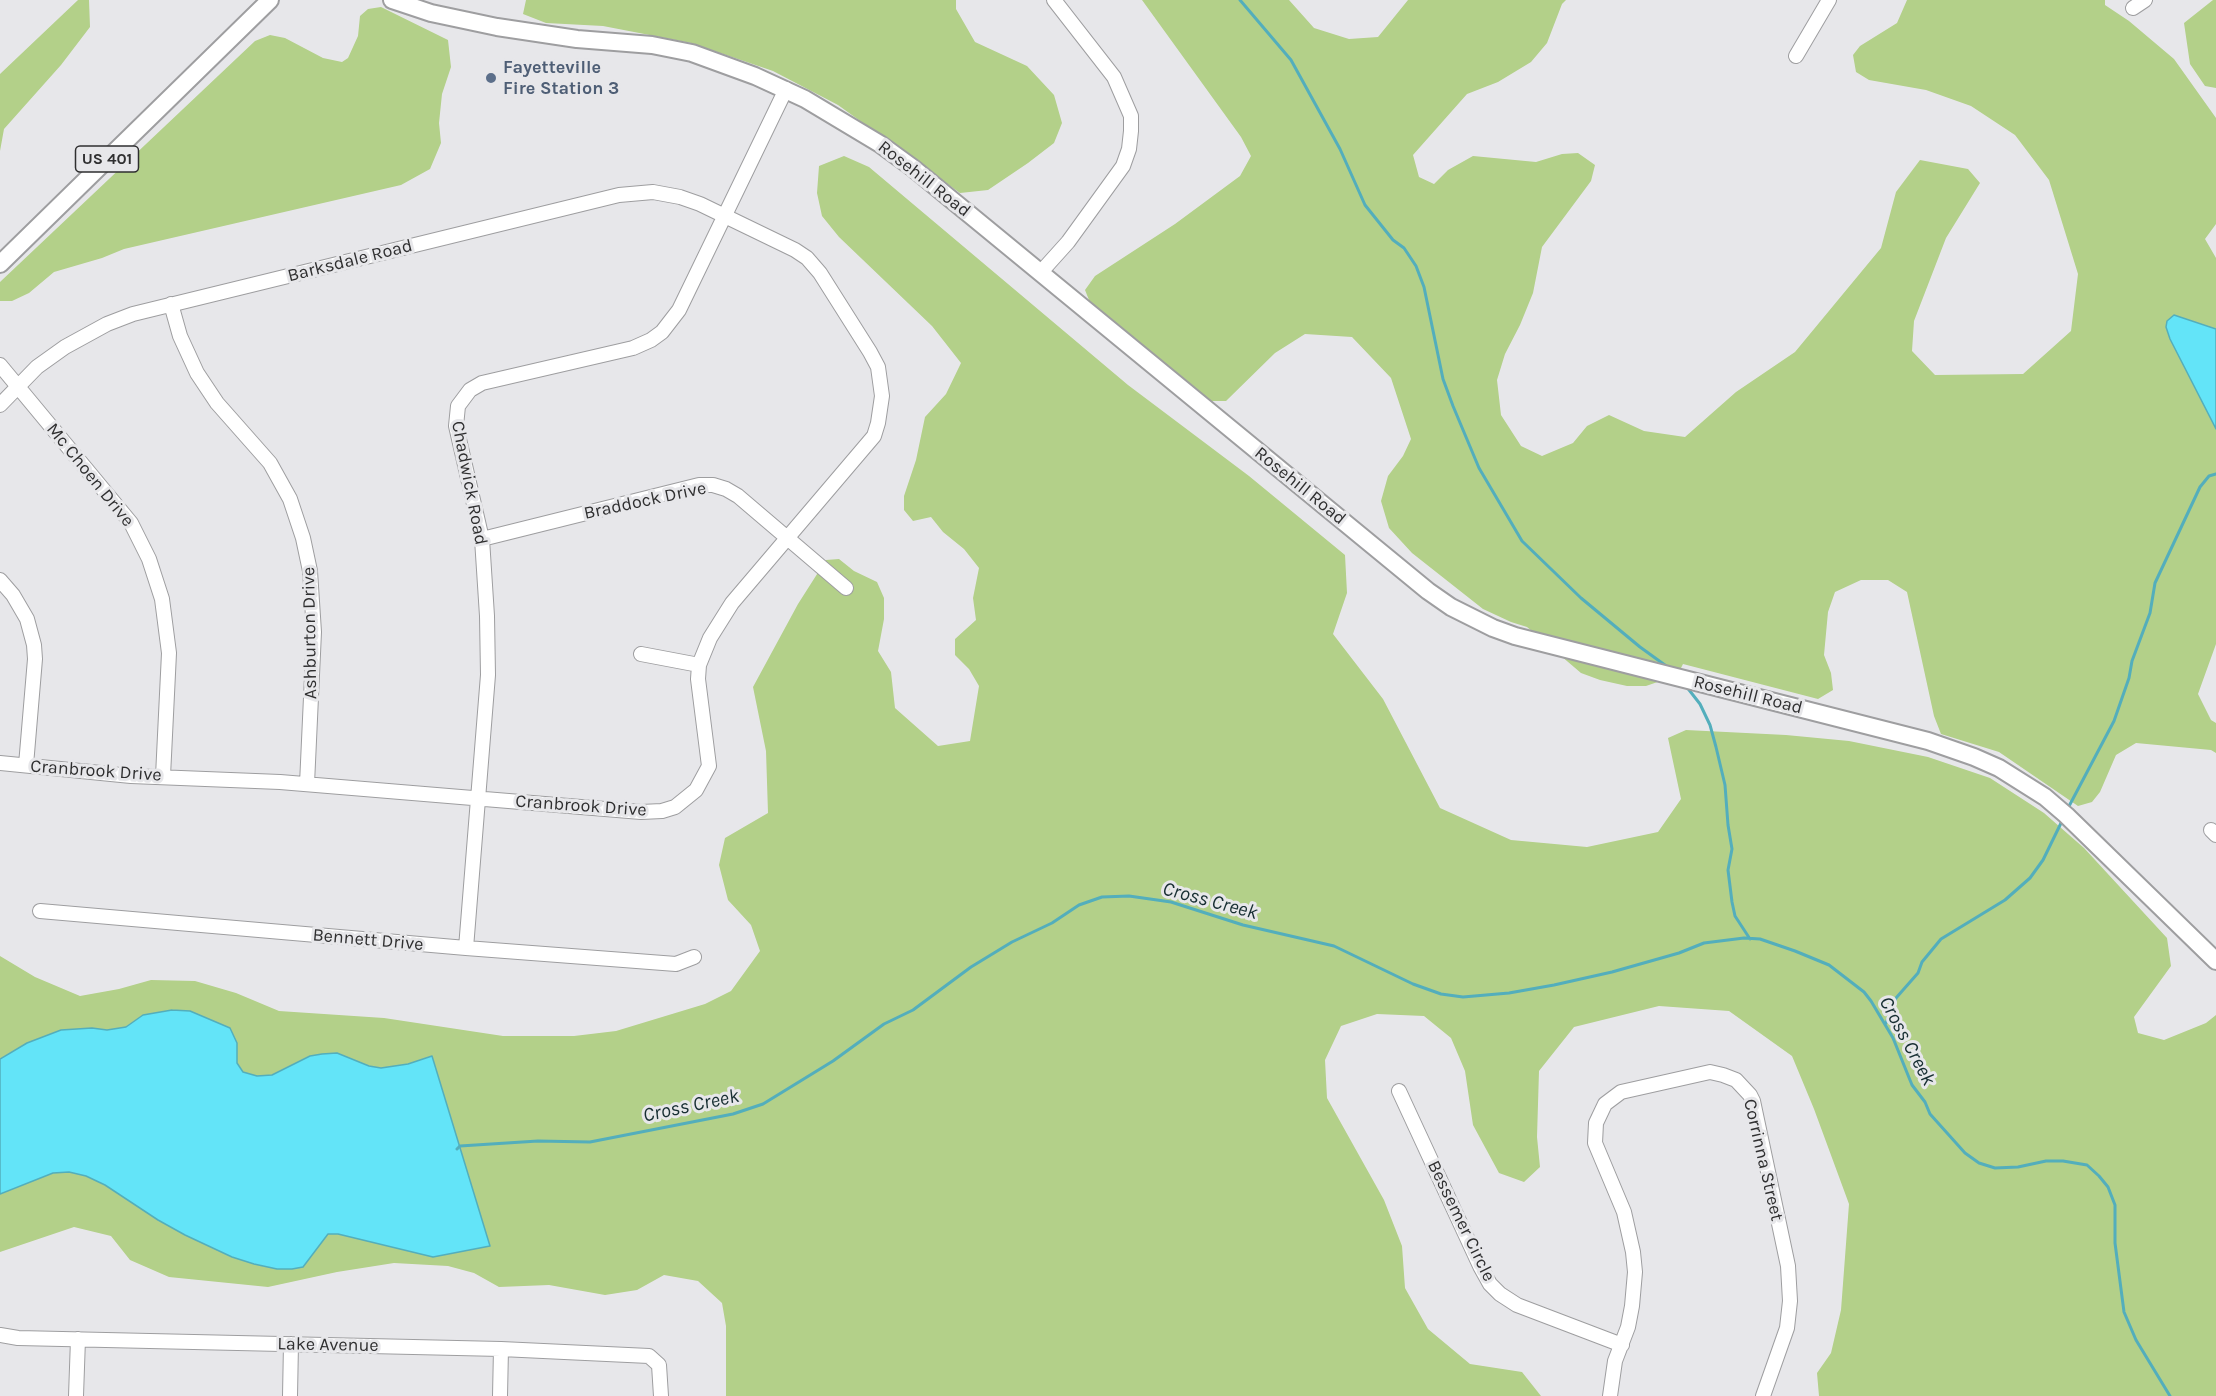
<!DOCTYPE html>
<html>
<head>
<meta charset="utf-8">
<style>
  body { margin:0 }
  canvas { display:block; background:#e7e7ea }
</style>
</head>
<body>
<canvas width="2216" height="1396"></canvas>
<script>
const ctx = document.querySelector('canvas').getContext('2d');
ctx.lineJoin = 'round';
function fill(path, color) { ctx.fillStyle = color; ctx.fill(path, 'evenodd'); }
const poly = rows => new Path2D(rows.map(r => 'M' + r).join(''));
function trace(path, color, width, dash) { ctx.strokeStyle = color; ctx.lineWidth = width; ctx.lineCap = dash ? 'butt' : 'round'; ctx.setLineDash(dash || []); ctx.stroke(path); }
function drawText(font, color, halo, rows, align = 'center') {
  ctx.font = font + ' Karla,sans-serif'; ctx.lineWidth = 6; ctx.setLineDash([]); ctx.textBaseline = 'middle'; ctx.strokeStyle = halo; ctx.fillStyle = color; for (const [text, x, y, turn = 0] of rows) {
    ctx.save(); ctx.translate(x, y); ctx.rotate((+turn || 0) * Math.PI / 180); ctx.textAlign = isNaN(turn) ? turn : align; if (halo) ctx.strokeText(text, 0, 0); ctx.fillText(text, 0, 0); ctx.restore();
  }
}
fill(poly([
  [78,0,89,0,90,27,61,65,4,129,0,151,0,74],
  [526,0,956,0,956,9,975,42,1027,66,1054,95,1062,123,1054,143,1028,163,988,190,960,193,838,105,773,71,691,43,603,26,546,23,523,14],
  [1142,0,1289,0,1314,28,1349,39,1378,37,1408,0,1566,0,1562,4,1547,43,1531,62,1498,82,1467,94,1413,155,1419,177,1434,184,1448,170,1473,156,1536,162,1562,154,1578,153,1595,165,1591,181,1542,247,1533,293,1520,325,1505,354,1497,380,1501,415,1521,446,1542,456,1573,443,1587,426,1609,415,1644,431,1685,437,1736,392,1795,352,1881,248,1896,192,1920,160,1968,169,1980,183,1946,238,1914,321,1912,351,1935,375,2023,374,2071,331,2078,274,2049,180,2015,135,1971,106,1926,90,1869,80,1856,72,1853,55,1860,46,1897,23,1907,0,2105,0,2105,5,2129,21,2174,59,2216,118,2216,224,2205,239,2216,258,2216,644,2198,694,2211,720,2216,723,2216,753,2211,750,2136,743,2116,755,2100,792,2092,802,2078,806,1999,752,1941,734,1934,716,1907,592,1888,580,1861,580,1835,592,1828,612,1824,655,1831,673,1833,690,1818,699,1683,664,1681,668,1672,677,1646,686,1627,686,1600,680,1581,673,1527,627,1511,622,1483,609,1412,553,1389,528,1381,501,1388,476,1403,456,1411,439,1391,378,1352,337,1305,334,1275,353,1226,401,1209,401,1091,305,1085,290,1095,276,1175,224,1240,176,1251,156,1241,137],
  [2213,0,2216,0,2216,88,2205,86,2190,64,2184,23],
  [381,7,448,40,451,67,442,94,439,123,441,143,430,169,401,185,124,249,102,258,54,272,29,293,12,301,0,301,0,282,255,41,270,35,285,38,323,58,342,62,348,58,358,36,360,16,368,9],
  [844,156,869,167,1128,385,1249,476,1345,555,1347,593,1333,634,1383,699,1440,808,1511,840,1587,847,1658,832,1681,799,1668,738,1686,730,1786,735,1849,741,1928,757,1990,778,2044,813,2084,848,2167,938,2171,966,2134,1017,2138,1033,2164,1040,2206,1023,2216,1015,2216,1396,1819,1396,1817,1373,1831,1353,1841,1310,1849,1204,1814,1109,1792,1056,1729,1011,1659,1006,1574,1027,1539,1071,1537,1137,1540,1167,1524,1182,1499,1173,1473,1125,1465,1071,1451,1038,1424,1016,1377,1014,1341,1026,1325,1060,1327,1098,1384,1200,1402,1246,1405,1288,1428,1329,1470,1364,1522,1372,1541,1396,726,1396,726,1326,722,1303,698,1281,664,1275,637,1290,605,1295,549,1285,499,1287,474,1273,448,1266,394,1263,337,1272,268,1287,169,1277,130,1260,111,1236,74,1227,0,1252,0,956,35,977,80,996,119,989,151,980,195,981,236,993,279,1011,384,1018,503,1036,574,1036,616,1031,705,1004,731,991,760,951,751,925,728,900,719,865,725,838,768,813,766,751,753,687,798,604,826,560,839,559,854,571,877,582,884,598,884,619,878,651,891,672,895,708,938,746,970,741,979,686,969,669,955,655,955,639,976,620,973,598,979,568,964,549,943,532,931,517,913,521,904,510,904,496,916,460,925,417,946,394,961,363,932,326,839,237,822,216,817,193,819,166]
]), '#b3d089');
const water = poly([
  [2174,315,2216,329,2216,429,2170,339,2166,327,2167,321,2174,315],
  [172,1010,190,1011,230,1028,237,1043,237,1063,243,1072,257,1076,272,1075,310,1056,322,1054,337,1053,369,1066,381,1068,408,1064,432,1056,490,1246,433,1257,338,1234,328,1234,303,1267,292,1269,277,1269,254,1264,232,1257,185,1235,158,1220,105,1185,86,1176,69,1172,53,1173,0,1194,0,1059,27,1043,61,1030,92,1028,107,1030,126,1027,143,1015,172,1010]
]);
fill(water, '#63e4f8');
trace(water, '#53aebc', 1.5);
trace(poly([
  [1240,0,1291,60,1340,149,1365,205,1393,240,1404,248,1416,266,1424,287,1443,379,1453,406,1479,468,1522,541,1581,598,1640,647,1669,668],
  [1686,686,1700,704,1710,725,1716,747,1725,785,1728,825,1732,849,1728,870,1732,902,1735,916,1750,939],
  [2067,810,2114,721,2129,678,2132,661,2150,613,2155,583,2200,487,2209,476,2216,474],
  [1886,1023,1896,998,1918,973,1922,962,1941,939,2005,900,2030,878,2043,860,2063,819],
  [457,1149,460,1146,538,1141,590,1142,733,1114,763,1104,833,1061,884,1024,913,1010,971,967,1012,942,1052,923,1079,905,1102,897,1129,896,1171,902,1243,925,1334,946,1413,984,1441,994,1463,997,1509,993,1554,985,1612,972,1679,953,1704,943,1744,938,1760,939,1795,951,1829,965,1864,992,1871,1001,1893,1038,1912,1085,1925,1102,1930,1114,1965,1153,1979,1163,1995,1168,2018,1167,2046,1161,2063,1161,2087,1165,2099,1176,2108,1187,2115,1205,2115,1243,2124,1312,2136,1340,2170,1396]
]), '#53aebc', 3);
const minor = poly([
  [2133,8,2145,0],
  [1796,56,1829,0],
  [1041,272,1068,242,1123,166,1129,149,1131,131,1131,116,1114,77,1054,0],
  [171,304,180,336,197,373,217,403,270,463,290,499,303,538,310,571,314,632,307,784],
  [0,365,131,523,149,559,162,599,169,653,163,776],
  [0,405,37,367,65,347,107,324,133,314,619,195,653,192,680,197,700,204,795,250,807,258,820,273,870,352,878,367,882,396,878,423,874,436,732,603,710,638,699,665,698,679,709,766,696,790,675,807,662,811,641,812,280,782,131,776,0,763],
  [482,539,699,485,713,485,726,489,738,496,846,588],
  [0,580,13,595,27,619,34,645,35,659,26,765],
  [641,654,699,665],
  [2211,830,2216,835],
  [40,911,466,948,676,964,694,957],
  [466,948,488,675,487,616,482,539,456,426,458,406,470,390,482,383,633,348,651,340,662,332,679,310,786,89],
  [1399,1091,1480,1266,1490,1284,1500,1294,1517,1305,1622,1345],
  [0,1335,18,1338,501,1349,649,1356,659,1365,661,1396],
  [76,1396,78,1339],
  [290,1396,291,1344],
  [500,1396,501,1349],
  [1610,1396,1615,1361,1628,1327,1632,1306,1635,1272,1633,1252,1624,1212,1595,1143,1596,1123,1605,1104,1621,1092,1710,1072,1723,1075,1736,1080,1750,1095,1753,1101,1788,1266,1790,1301,1787,1328,1763,1396]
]);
const major = poly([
  [392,0,431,13,497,27,577,39,652,45,692,53,755,76,805,99,880,144,913,168,1428,591,1451,607,1493,628,1515,636,1928,741,1974,757,1999,768,2045,797,2066,815,2216,961],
  [0,264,270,0]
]);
trace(minor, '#9e9ea0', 16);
trace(major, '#9e9ea0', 20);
trace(minor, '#fff', 14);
trace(major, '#fff', 16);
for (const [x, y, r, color] of [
  [491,78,6,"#5c6f8a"]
]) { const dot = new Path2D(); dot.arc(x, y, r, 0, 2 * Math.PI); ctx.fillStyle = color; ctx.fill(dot); trace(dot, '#e7e7ea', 2); }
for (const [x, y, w] of [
  [107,159,63]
]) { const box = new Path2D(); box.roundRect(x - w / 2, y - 13, w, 26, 4.5); ctx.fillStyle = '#e7e7ea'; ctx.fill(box); trace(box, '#2f2f30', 1.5); }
drawText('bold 16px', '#2f2f30', null, [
  ["US 401",107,159]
]);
drawText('bold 18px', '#4e5e75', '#e7e7ea', [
  ["Fayetteville",503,68],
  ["Fire Station 3",503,89]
], 'left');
drawText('18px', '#2f2f30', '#e7e7ea', [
  ["Rosehill Road",924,179,38],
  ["Barksdale Road",350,261,-14],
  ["Mc Choen Drive",90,475,51],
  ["Chadwick Road",469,483,79],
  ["Rosehill Road",1300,486,39],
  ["Braddock Drive",645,501,-12],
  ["Ashburton Drive",310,633,-91],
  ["Rosehill Road",1748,695,14],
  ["Cranbrook Drive",96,771,4],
  ["Cranbrook Drive",581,806,4],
  ["Bennett Drive",368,940,5],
  ["Corrinna Street",1763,1160,77],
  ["Bessemer Circle",1461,1221,64],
  ["Lake Avenue",328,1345,1]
]);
drawText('italic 20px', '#172e32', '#e7e7ea', [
  ["Cross Creek",1210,901,15],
  ["Cross Creek",1907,1041,62],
  ["Cross Creek",691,1106,-12]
]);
</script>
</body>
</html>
